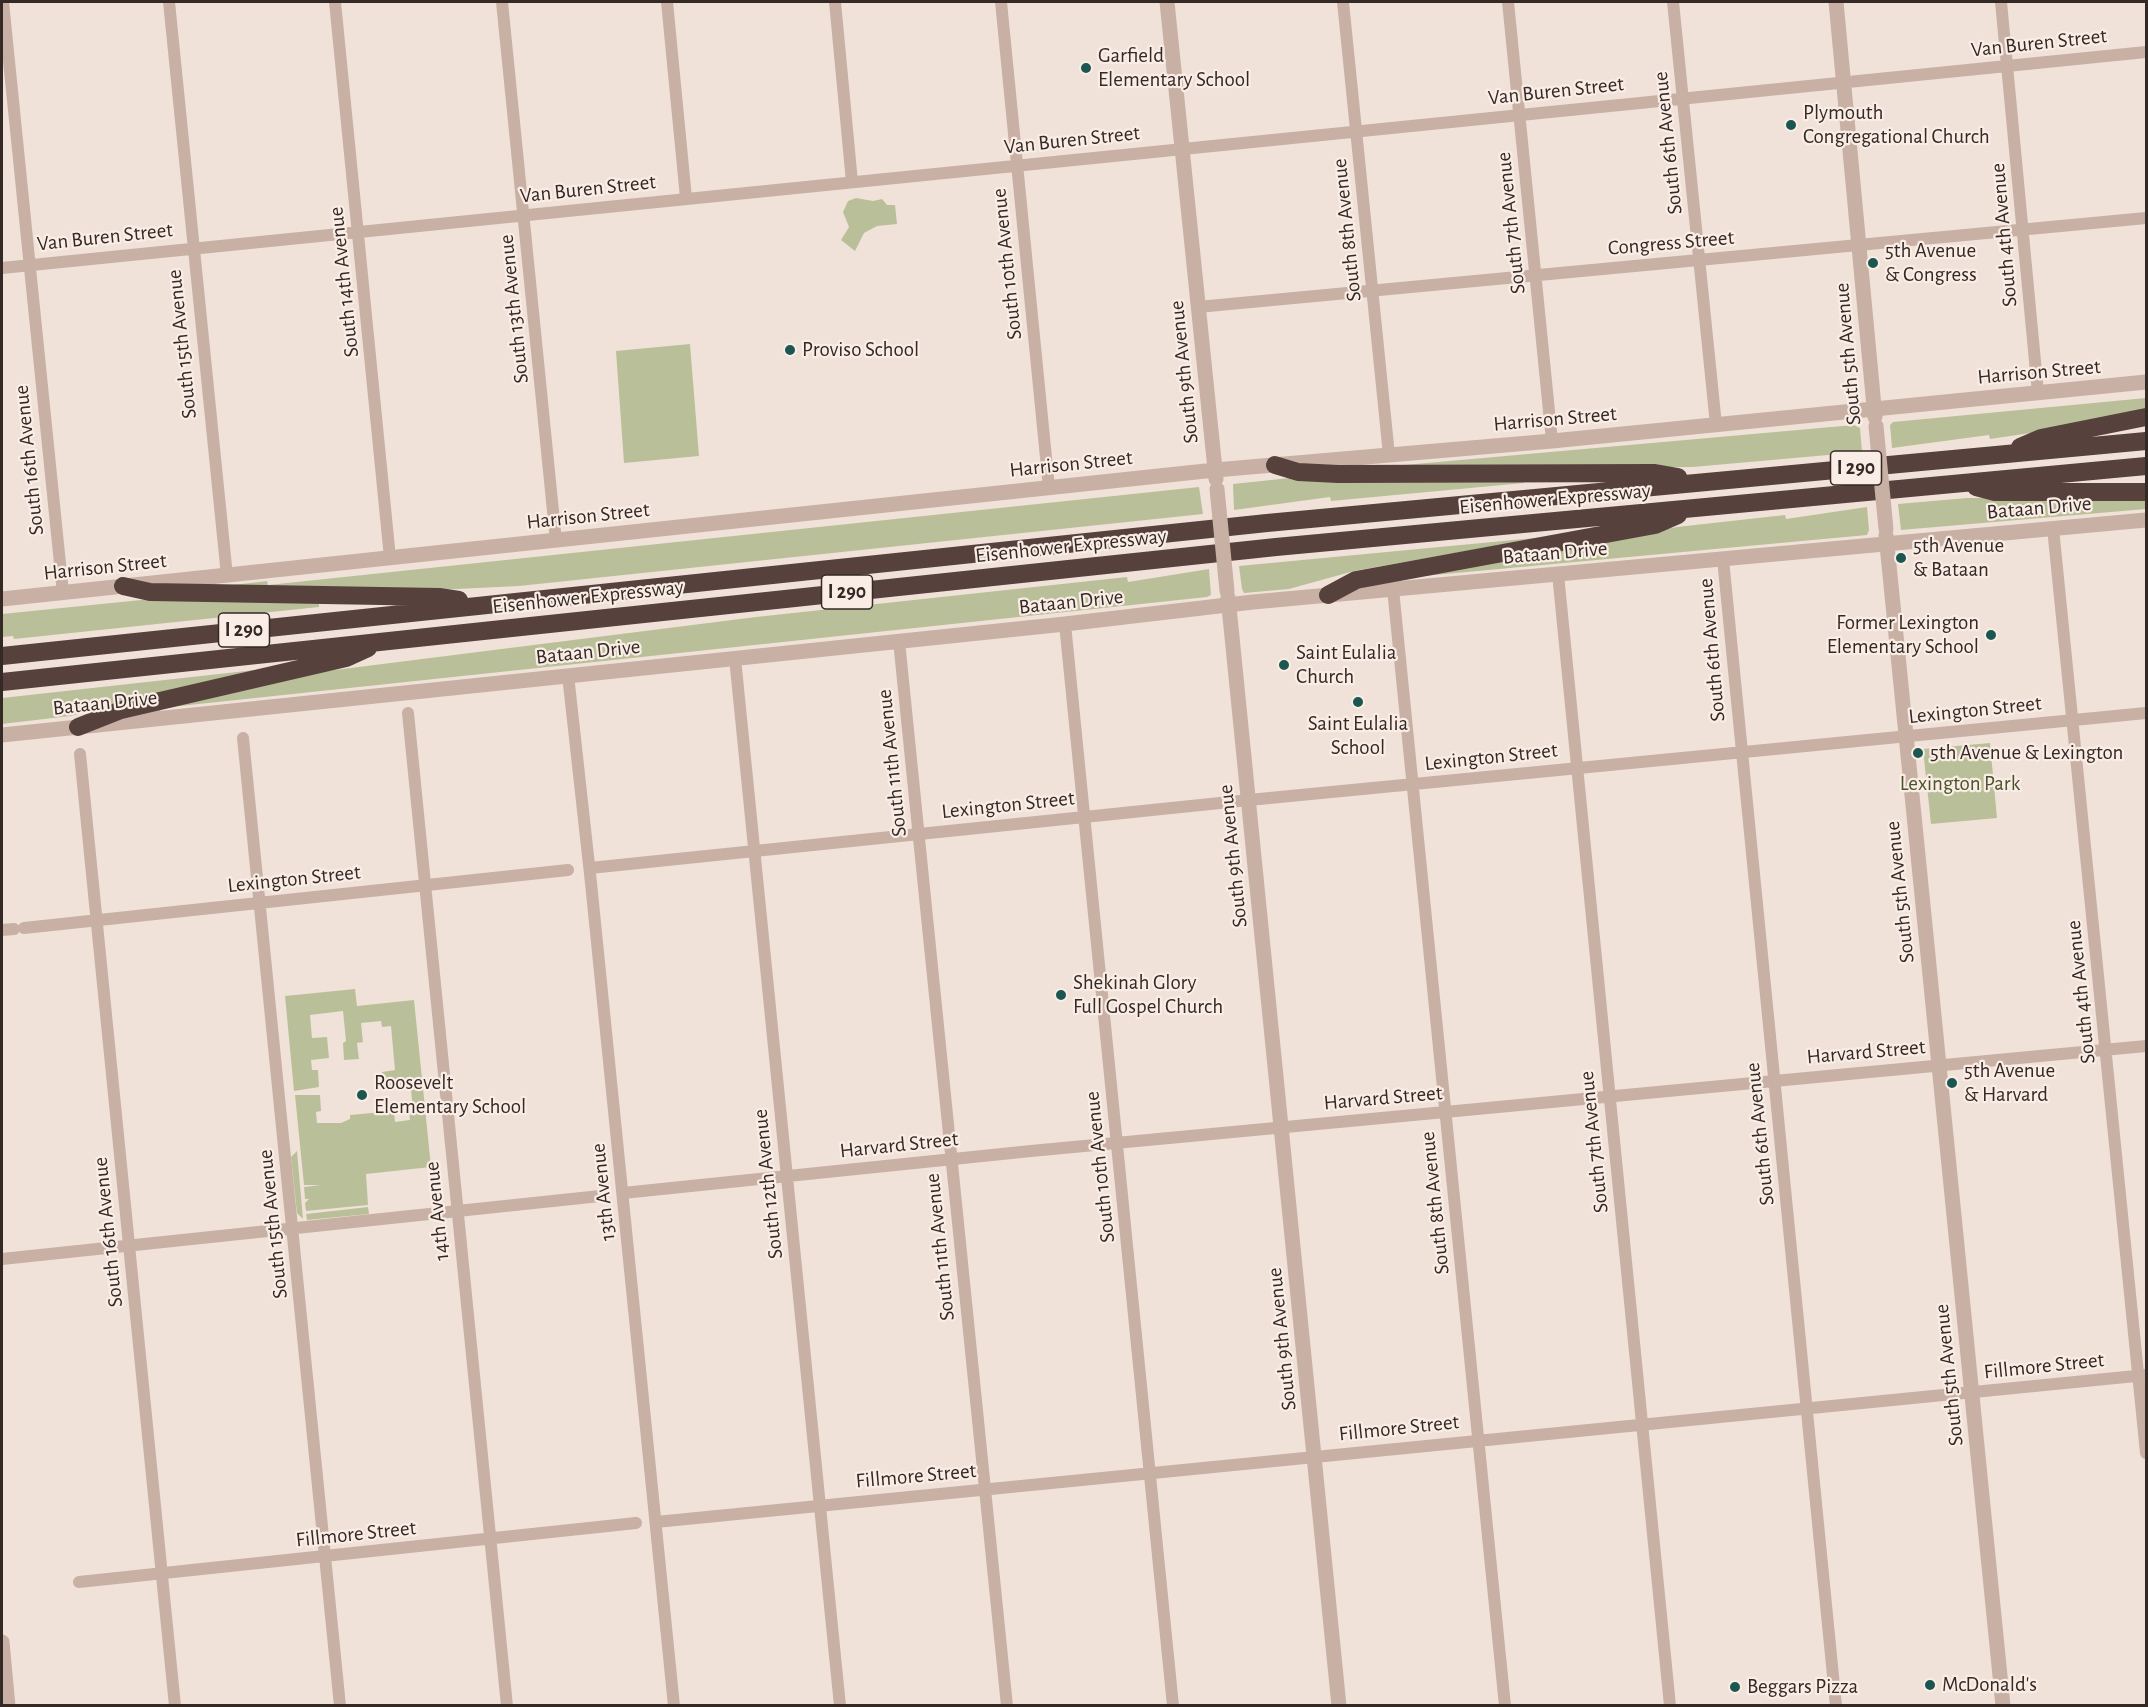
<!DOCTYPE html>
<html>
<head>
<meta charset="utf-8">
<style>
  body { margin:0 }
  #map { position:relative; width:2148px; height:1707px; overflow:hidden; background:#f1e2d9; font-family:"Alegreya Sans",sans-serif }
  canvas { display:block }
  .frame { position:absolute; inset:0; border:3px solid #352926; pointer-events:none }
</style>
</head>
<body>
<div id="map">
<canvas width="2148" height="1707"></canvas>
<div class="frame"></div>
</div>
<script>
const ctx = document.querySelector('canvas').getContext('2d');
ctx.lineJoin = 'round';
function fill(path, color) { ctx.fillStyle = color; ctx.fill(path, 'evenodd'); }
const poly = rows => new Path2D(rows.map(r => 'M' + r).join(''));
function trace(path, color, width, dash) { ctx.strokeStyle = color; ctx.lineWidth = width; ctx.lineCap = dash ? 'butt' : 'round'; ctx.setLineDash(dash || []); ctx.stroke(path); }
function drawText(font, color, halo, rows, align = 'center') {
  ctx.font = font + ' "Alegreya Sans",sans-serif'; ctx.lineWidth = 4.5; ctx.setLineDash([]); ctx.textBaseline = 'middle'; ctx.strokeStyle = halo; ctx.fillStyle = color; for (const [text, x, y, turn = 0] of rows) {
    ctx.save(); ctx.translate(x, y); ctx.rotate((+turn || 0) * Math.PI / 180); ctx.textAlign = isNaN(turn) ? turn : align; if (halo) ctx.strokeText(text, 0, 0); ctx.fillText(text, 0, 0); ctx.restore();
  }
}
fill(poly([
  [856,198,873,201,882,199,887,205,895,205,897,224,877,226,864,233,855,251,841,240,849,227,843,212,848,201],
  [690,344,699,456,624,463,616,351],
  [2146,398,2146,411,2044,431,1990,439,1989,435,1892,448,1890,425,1893,422],
  [1854,425,1860,428,1862,452,1693,467,1348,470],
  [1290,478,1524,478,1524,483,1331,501,1330,497,1234,510,1233,484],
  [1199,487,1203,514,519,586,416,591,207,588,267,581,268,585],
  [1967,498,2146,498,2146,509,1901,530,1898,504],
  [1867,507,1869,530,1867,535,1402,578,1402,582,1359,584,1677,527,1785,515,1786,519],
  [1545,537,1354,571,1289,589,1244,593,1242,589,1239,566],
  [1209,569,1211,595,1207,597,161,708,160,712,124,716,295,675,756,617,1127,577,1128,582],
  [151,599,319,600,319,607,14,639,13,636,2,637,2,614],
  [255,670,70,716,2,724,2,698],
  [1990,743,1997,818,1931,824,1923,749],
  [355,989,357,1006,414,1000,431,1167,366,1174,368,1205,306,1211,305,1203,309,1199,305,1199,304,1187,321,1185,304,1185,295,1095,320,1095,321,1111,316,1112,317,1123,341,1123,350,1119,350,1115,394,1111,395,1122,410,1120,409,1111,413,1110,411,1090,407,1087,384,1089,382,1072,395,1070,391,1026,382,1027,381,1021,361,1023,363,1042,357,1043,359,1059,344,1060,343,1043,346,1041,343,1011,310,1015,312,1038,327,1037,329,1058,311,1060,312,1070,318,1070,319,1087,294,1091,285,996],
  [297,1151,303,1219,297,1213,291,1157],
  [368,1207,369,1214,307,1220,306,1214]
]), '#b9c099');
trace(poly([
  [3,2,63,593],
  [169,2,227,576],
  [335,2,390,558],
  [502,2,556,541],
  [667,2,686,198],
  [835,2,852,182],
  [1001,2,1049,488],
  [1343,2,1389,455],
  [1508,2,1552,441],
  [1673,2,1716,425],
  [2001,2,2038,393],
  [2,268,2146,52],
  [1198,307,2146,218],
  [2053,528,2146,1453],
  [1723,559,1836,1706],
  [1558,574,1670,1706],
  [1393,589,1505,1706],
  [1065,624,1173,1706],
  [899,641,1007,1706],
  [735,658,840,1706],
  [568,675,591,883,674,1706],
  [408,713,507,1706],
  [243,738,340,1706],
  [80,754,175,1706],
  [590,868,1249,800,2146,713],
  [24,928,568,870],
  [2,930,14,929],
  [623,1193,1031,1151,2146,1046],
  [2,1259,600,1196],
  [656,1522,2146,1375],
  [79,1582,636,1523]
]), '#c9b0a5', 12);
trace(poly([
  [1167,2,1216,479],
  [1836,2,1875,417],
  [1886,535,2003,1706],
  [1228,597,1339,1706],
  [2,599,1215,470,1552,441,2146,382],
  [2,735,1065,624,1253,602,2146,520],
  [2,1642,8,1706]
]), '#c9b0a5', 15);
trace(poly([
  [2020,447,2041,438,2146,417],
  [1275,465,1298,472,1338,474,1655,473,1678,477],
  [1976,487,1995,492,2146,492],
  [123,586,150,592,439,597,459,600],
  [1328,595,1356,580,1655,525,1678,515],
  [2,656,1267,523,2146,441],
  [2,682,1276,547,2146,466],
  [78,727,121,710,346,658,368,648]
]), '#56413d', 18);
trace(poly([
  [1876,426,1886,529],
  [1217,489,1227,591]
]), '#c9b0a5', 15);
for (const [x, y, r, color] of [
  [1086,68,6,"#1c5651"],
  [1791,125,6,"#1c5651"],
  [1873,263,6,"#1c5651"],
  [790,350,6,"#1c5651"],
  [1901,558,6,"#1c5651"],
  [1991,635,6,"#1c5651"],
  [1284,665,6,"#1c5651"],
  [1358,702,6,"#1c5651"],
  [1918,753,6,"#1c5651"],
  [1061,995,6,"#1c5651"],
  [1952,1083,6,"#1c5651"],
  [362,1095,6,"#1c5651"],
  [1930,1685,6,"#1c5651"],
  [1735,1687,6,"#1c5651"]
]) { const dot = new Path2D(); dot.arc(x, y, r, 0, 2 * Math.PI); ctx.fillStyle = color; ctx.fill(dot); trace(dot, '#f9ede5', 2); }
for (const [x, y, w] of [
  [1856,468,51],
  [847,592,51],
  [244,630,51]
]) { const box = new Path2D(); box.roundRect(x - w / 2, y - 17, w, 34, 4.5); ctx.fillStyle = '#f9ede5'; ctx.fill(box); trace(box, '#352926', 1.5); }
drawText('bold 20px', '#352926', null, [
  ["I 290",1856,468],
  ["I 290",847,592],
  ["I 290",244,630]
]);
drawText('21px', '#352926', '#f9ede5', [
  ["Van Buren Street",2039,43,-6],
  ["Van Buren Street",1556,91,-6],
  ["Van Buren Street",1072,140,-6],
  ["South 6th Avenue",1668,143,-96],
  ["Van Buren Street",588,189,-6],
  ["South 7th Avenue",1511,223,-96],
  ["South 8th Avenue",1347,230,-96],
  ["South 4th Avenue",2004,235,-95],
  ["Van Buren Street",105,237,-6],
  ["Congress Street",1671,243,-5],
  ["South 10th Avenue",1007,264,-96],
  ["South 14th Avenue",344,282,-96],
  ["South 13th Avenue",514,309,-96],
  ["South 15th Avenue",182,344,-96],
  ["South 5th Avenue",1848,354,-95],
  ["South 9th Avenue",1184,372,-96],
  ["Harrison Street",2039,372,-5],
  ["Harrison Street",1555,419,-5],
  ["South 16th Avenue",29,460,-96],
  ["Harrison Street",1071,464,-6],
  ["Eisenhower Expressway",1555,499,-5],
  ["Bataan Drive",2039,508,-5],
  ["Harrison Street",588,516,-6],
  ["Eisenhower Expressway",1071,546,-6],
  ["Bataan Drive",1555,553,-5],
  ["Harrison Street",105,567,-6],
  ["Eisenhower Expressway",588,597,-6],
  ["Bataan Drive",1071,602,-6],
  ["South 6th Avenue",1712,650,-95],
  ["Bataan Drive",588,652,-6],
  ["Bataan Drive",105,703,-6],
  ["Lexington Street",1975,710,-6],
  ["Lexington Street",1491,757,-6],
  ["South 11th Avenue",892,763,-96],
  ["Lexington Street",1008,805,-6],
  ["South 9th Avenue",1233,856,-96],
  ["Lexington Street",294,879,-6],
  ["South 5th Avenue",1900,892,-96],
  ["South 4th Avenue",2081,992,-96],
  ["Harvard Street",1866,1052,-5],
  ["Harvard Street",1383,1098,-5],
  ["South 6th Avenue",1760,1134,-96],
  ["South 7th Avenue",1594,1142,-96],
  ["Harvard Street",899,1145,-6],
  ["South 10th Avenue",1100,1167,-96],
  ["South 12th Avenue",768,1184,-96],
  ["13th Avenue",603,1192,-96],
  ["South 8th Avenue",1435,1203,-96],
  ["14th Avenue",437,1211,-96],
  ["South 15th Avenue",273,1224,-96],
  ["South 16th Avenue",108,1232,-96],
  ["South 11th Avenue",940,1247,-96],
  ["South 9th Avenue",1282,1339,-96],
  ["Fillmore Street",2044,1366,-6],
  ["South 5th Avenue",1949,1375,-96],
  ["Fillmore Street",1399,1428,-6],
  ["Fillmore Street",916,1476,-5],
  ["Fillmore Street",356,1534,-6]
]);
drawText('21px', '#352926', '#f9ede5', [
  ["Garfield",1098,56],
  ["Elementary School",1098,80],
  ["Plymouth",1803,113],
  ["Congregational Church",1803,137],
  ["5th Avenue",1885,251],
  ["& Congress",1885,275],
  ["Proviso School",802,350],
  ["5th Avenue",1913,546],
  ["& Bataan",1913,570],
  ["Former Lexington",1979,623,"right"],
  ["Elementary School",1979,647,"right"],
  ["Saint Eulalia",1296,653],
  ["Church",1296,677],
  ["Saint Eulalia",1358,724,"center"],
  ["School",1358,748,"center"],
  ["5th Avenue & Lexington",1930,753],
  ["Shekinah Glory",1073,983],
  ["Full Gospel Church",1073,1007],
  ["5th Avenue",1964,1071],
  ["& Harvard",1964,1095],
  ["Roosevelt",374,1083],
  ["Elementary School",374,1107],
  ["McDonald's",1942,1685],
  ["Beggars Pizza",1747,1687]
], 'left');
drawText('21px', '#4a532a', '#f9ede5', [
  ["Lexington Park",1960,784]
]);
</script>
</body>
</html>
